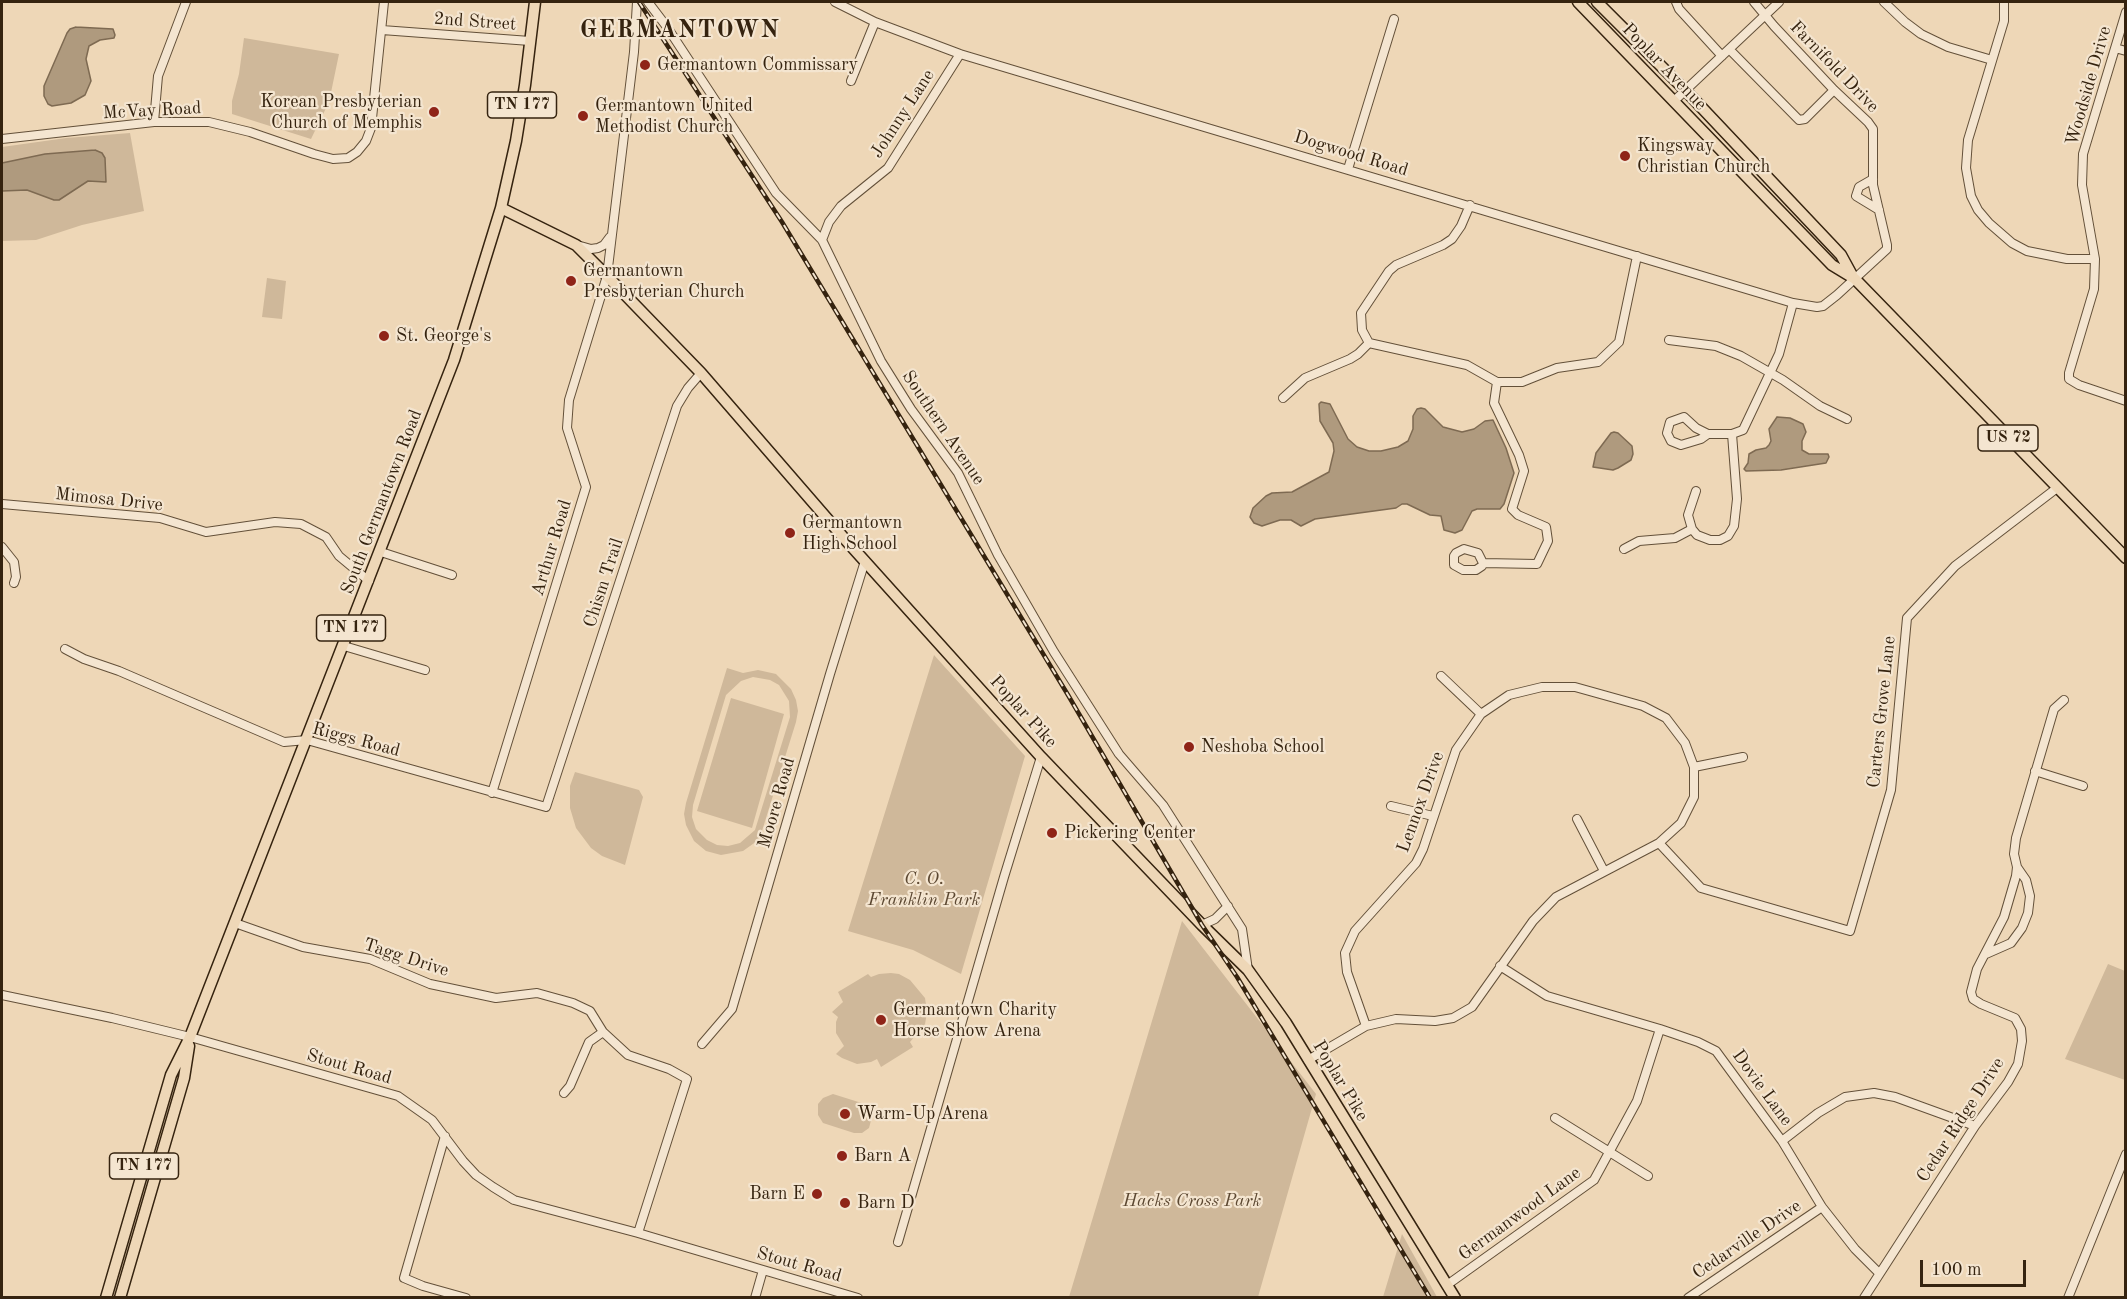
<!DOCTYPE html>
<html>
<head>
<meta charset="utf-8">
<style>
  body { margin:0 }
  #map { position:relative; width:2127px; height:1299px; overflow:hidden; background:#eed7b7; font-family:"Old Standard TT",serif }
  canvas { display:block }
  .frame { position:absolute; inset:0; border:3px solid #35230f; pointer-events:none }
  .scale { position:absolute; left:1920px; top:1260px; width:106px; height:27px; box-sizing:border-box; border:3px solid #35230f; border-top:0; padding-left:8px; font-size:18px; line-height:21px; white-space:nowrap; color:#35230f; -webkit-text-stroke:4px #f4e5d0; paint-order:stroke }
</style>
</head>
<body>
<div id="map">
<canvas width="2127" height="1299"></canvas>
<div class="frame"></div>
<div class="scale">100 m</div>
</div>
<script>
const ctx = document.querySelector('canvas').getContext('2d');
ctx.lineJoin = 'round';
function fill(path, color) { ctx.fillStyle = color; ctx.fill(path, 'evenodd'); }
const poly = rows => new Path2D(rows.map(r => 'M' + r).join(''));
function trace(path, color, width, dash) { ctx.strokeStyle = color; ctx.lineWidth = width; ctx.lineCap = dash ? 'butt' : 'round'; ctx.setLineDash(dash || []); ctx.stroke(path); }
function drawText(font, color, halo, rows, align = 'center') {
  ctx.font = font + ' "Old Standard TT",serif'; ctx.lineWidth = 4.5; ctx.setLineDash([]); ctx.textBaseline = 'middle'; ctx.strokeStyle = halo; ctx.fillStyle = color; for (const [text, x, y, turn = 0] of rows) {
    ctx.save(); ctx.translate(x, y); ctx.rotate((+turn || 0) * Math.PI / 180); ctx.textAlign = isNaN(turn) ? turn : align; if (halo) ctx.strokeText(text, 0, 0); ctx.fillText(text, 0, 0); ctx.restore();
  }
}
fill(poly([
  [244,38,339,54,329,102,311,139,232,114,232,101,239,74],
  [130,133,144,211,82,225,36,240,2,241,2,147,66,138],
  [267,278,286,281,282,319,262,317],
  [934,655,1025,756,961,974,913,950,848,931],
  [727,668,743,673,758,670,776,674,791,689,796,700,798,711,796,722,761,834,757,841,743,851,721,855,706,851,694,841,686,825,684,814,686,803],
  [753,677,770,680,779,685,789,701,790,717,755,830,740,843,728,846,717,845,707,840,696,829,692,817,693,805,726,695,741,681],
  [731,698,784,714,752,828,697,811],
  [575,772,639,790,643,797,625,865,602,856,591,848,576,828,570,808,570,786],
  [1182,921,1316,1094,1258,1297,1069,1297],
  [2108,964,2125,971,2125,1080,2065,1059],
  [891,973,899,974,910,980,925,998,927,1012,925,1024,910,1042,913,1047,881,1067,877,1059,871,1062,857,1064,842,1058,836,1054,844,1046,836,1033,836,1022,838,1017,832,1012,843,1002,838,992,868,974,871,977,879,974],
  [833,1094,868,1105,873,1113,869,1128,862,1133,854,1133,823,1123,818,1115,818,1104,823,1098],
  [1402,1234,1437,1297,1383,1297]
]), '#cfb89a');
const water = poly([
  [76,27,113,29,115,35,114,38,100,40,89,46,86,59,91,81,85,95,71,103,52,106,48,104,44,96,44,86,67,33,70,29,76,27],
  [95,150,102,153,105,158,106,182,88,181,59,200,54,200,27,190,2,191,2,163,45,154,95,150],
  [1321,402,1330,404,1348,439,1357,447,1369,451,1381,451,1398,447,1408,441,1413,429,1413,416,1417,409,1421,408,1425,409,1443,427,1462,432,1474,429,1485,421,1493,420,1506,448,1514,473,1504,504,1500,509,1477,509,1472,511,1462,530,1455,533,1444,530,1441,516,1430,515,1407,504,1402,504,1396,508,1315,519,1301,526,1291,520,1280,520,1262,526,1254,523,1250,517,1253,508,1266,496,1272,493,1292,492,1329,472,1334,451,1333,443,1320,421,1319,404,1321,402],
  [1777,417,1790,418,1803,424,1806,432,1802,441,1802,450,1809,454,1828,454,1829,457,1826,463,1781,470,1746,471,1744,469,1748,463,1749,454,1756,450,1766,448,1769,445,1771,441,1769,429,1777,417],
  [1614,432,1618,433,1632,446,1633,454,1631,460,1618,468,1613,470,1593,467,1596,453,1611,433,1614,432]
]);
fill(water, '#af9a7e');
trace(water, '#7e6a52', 1.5);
const minor = poly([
  [648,2,667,27,776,193,822,240,881,361,911,409,958,473,998,555,1054,652,1119,754,1163,805,1242,929,1248,970],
  [835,2,875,22,960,54,1793,303,1817,307,1823,306,1837,295,1887,249,1887,245,1873,185,1873,129,1868,122,1834,90,1774,26,1754,2],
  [1676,2,1679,9,1722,56],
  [1884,2,1905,22,1921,34,1948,47,1992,60],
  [2004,2,2004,21,1968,140,1966,168,1971,196,1978,210,1989,223,2012,243,2027,251,2067,259,2095,259],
  [2126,12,2083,154,2082,185,2095,259,2094,289,2069,373,2069,379,2079,385,2126,401],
  [382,30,530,41],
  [2115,48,2126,51],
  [1729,49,1799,120,1805,119,1834,90],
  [851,81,875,22],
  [1674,101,1779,2],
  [154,122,158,76,186,2],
  [2,139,154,122,209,122,250,132,314,154,333,159,348,158,357,152,366,141,371,128,384,2],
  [1348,169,1394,19],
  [1873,179,1859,187,1856,196,1879,210],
  [1470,205,1461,226,1452,239,1443,245,1396,265,1389,271,1361,313,1362,330,1369,343,1467,365,1497,382,1522,382,1557,368,1598,362,1619,342,1637,256],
  [822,240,829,222,841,206,888,168,960,54],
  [577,245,591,249,598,248,604,245,610,237],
  [1669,340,1716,346,1741,356,1783,380,1820,406,1847,419],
  [1283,398,1305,378,1350,359,1358,354,1369,343],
  [1708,434,1701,439,1681,445,1671,441,1667,433,1670,422,1684,417,1696,428,1708,434,1732,434,1743,430,1779,354,1793,303],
  [1696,491,1688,515,1692,529,1697,535,1710,540,1720,540,1728,536,1734,526,1737,499,1732,434],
  [2,504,160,518,206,532,275,522,301,524,326,537,339,556,369,581],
  [2,547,14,562,16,577,14,583],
  [1624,549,1639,541,1675,538,1692,529],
  [381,552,452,575],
  [1483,563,1482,566,1476,570,1463,570,1454,565,1454,556,1456,553,1464,549,1478,553,1483,563,1537,564,1548,541,1546,527,1518,515,1512,509,1524,471,1519,455,1494,403,1497,382],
  [344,646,425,670],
  [65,649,84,659,119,671,284,742,307,740,546,807,677,406,688,388,701,373],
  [1441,676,1481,714],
  [1694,767,1743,757],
  [2035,771,2083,786],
  [492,793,586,487,567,428,569,400,607,276,634,52,637,2],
  [1391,806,1433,816],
  [1577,819,1604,871],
  [1659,843,1701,888,1850,931,1891,790,1907,618,1955,566,2057,488],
  [2017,867,2014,854,2016,838,2054,709,2064,700],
  [235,923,303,947,370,959,430,984,449,988,496,998,537,993,573,1003,590,1011,603,1032,628,1055,669,1069,687,1079,638,1233],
  [1202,925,1215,919,1228,906],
  [1500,966,1547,996,1660,1029,1698,1042,1716,1051,1782,1141,1822,1207,1855,1249,1879,1273],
  [2,995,112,1018,190,1037,398,1096,432,1120,463,1161,476,1175,493,1187,514,1200,638,1233,858,1298],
  [702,1044,732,1009,830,674,865,561],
  [1308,1060,1366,1026,1396,1019,1435,1021,1453,1018,1472,1007,1533,921,1556,897,1659,843,1681,823,1694,797,1694,767,1685,743,1666,718,1643,706,1575,687,1542,687,1509,695,1481,714,1456,750,1423,849,1416,863,1355,931,1345,953,1347,972,1366,1026],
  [564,1093,570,1086,589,1042,603,1032],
  [1555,1118,1648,1176],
  [445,1136,404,1278,423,1286,466,1298],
  [1782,1141,1818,1113,1845,1097,1874,1093,1895,1097,1975,1126],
  [898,1242,1004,877,1041,757],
  [1447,1285,1594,1180,1637,1101,1660,1029],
  [755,1298,763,1270],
  [1688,1298,1822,1207],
  [1864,1298,1975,1126,2008,1082,2018,1064,2022,1041,2021,1029,2015,1018,1981,1004,1973,999,1971,992,1977,969,2004,917,2016,876,2017,867,2026,880,2030,896,2028,913,2022,928,2011,943,1986,954],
  [2068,1298,2126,1154]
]);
const major = poly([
  [1578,2,1832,265,1855,279,2126,558],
  [1597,2,1686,91,1841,255,1853,277],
  [501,208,576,245,607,276,701,373,843,537,1041,757,1202,925,1248,970,1286,1023,1455,1298],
  [106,1298,171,1075,190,1037,454,360,501,208,516,141,525,85,535,2],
  [120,1298,184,1078,189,1046]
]);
trace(minor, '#635039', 10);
trace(major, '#35230f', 13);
trace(minor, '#f4e5d0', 8);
trace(major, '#eed7b7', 10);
const rail = poly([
  [639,2,782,222,1068,695,1202,925,1237,977,1430,1298]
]);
trace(rail, '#35230f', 4.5);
trace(rail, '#f4e5d0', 2, [7]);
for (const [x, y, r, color] of [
  [645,65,6,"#8f2418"],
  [434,112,6,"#8f2418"],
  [583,116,6,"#8f2418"],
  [1625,156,6,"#8f2418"],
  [571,281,6,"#8f2418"],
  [384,336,6,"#8f2418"],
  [790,533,6,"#8f2418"],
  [1189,747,6,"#8f2418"],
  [1052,833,6,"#8f2418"],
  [881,1020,6,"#8f2418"],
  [845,1114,6,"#8f2418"],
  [842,1156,6,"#8f2418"],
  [817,1194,6,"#8f2418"],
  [845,1203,6,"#8f2418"]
]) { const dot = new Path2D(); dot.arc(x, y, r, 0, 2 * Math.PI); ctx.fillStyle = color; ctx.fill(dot); trace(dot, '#f4e5d0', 2); }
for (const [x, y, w] of [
  [522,105,69],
  [2008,438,60],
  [351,628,69],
  [144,1166,69]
]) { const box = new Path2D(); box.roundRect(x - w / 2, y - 13, w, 26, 4.5); ctx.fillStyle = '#f4e5d0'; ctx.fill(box); trace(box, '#35230f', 1.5); }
drawText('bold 16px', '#35230f', null, [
  ["TN 177",522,105],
  ["US 72",2008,438],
  ["TN 177",351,628],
  ["TN 177",144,1166]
]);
drawText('18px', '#35230f', '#f4e5d0', [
  ["2nd Street",475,22,4],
  ["Poplar Avenue",1664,67,46],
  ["Farnifold Drive",1834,67,46],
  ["Woodside Drive",2089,86,-74],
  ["McVay Road",152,111,-3],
  ["Johnny Lane",903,114,-57],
  ["Dogwood Road",1351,154,17],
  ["Southern Avenue",943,428,56],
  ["Mimosa Drive",109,500,6],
  ["South Germantown Road",382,502,-69],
  ["Arthur Road",552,548,-73],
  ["Chism Trail",604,583,-72],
  ["Poplar Pike",1023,712,48],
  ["Carters Grove Lane",1882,712,-84],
  ["Riggs Road",356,740,15],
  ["Lennox Drive",1421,802,-70],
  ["Moore Road",777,803,-74],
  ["Tagg Drive",406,958,18],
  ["Stout Road",349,1067,16],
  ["Poplar Pike",1340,1081,59],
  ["Dovie Lane",1762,1088,54],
  ["Cedar Ridge Drive",1961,1120,-57],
  ["Germanwood Lane",1520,1214,-36],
  ["Cedarville Drive",1747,1240,-34],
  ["Stout Road",799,1265,16]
]);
drawText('18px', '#35230f', '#f4e5d0', [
  ["Germantown Commissary",657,65],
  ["Korean Presbyterian",422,102,"right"],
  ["Church of Memphis",422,123,"right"],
  ["Germantown United",595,106],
  ["Methodist Church",595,127],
  ["Kingsway",1637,146],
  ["Christian Church",1637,167],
  ["Germantown",583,271],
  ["Presbyterian Church",583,292],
  ["St. George's",396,336],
  ["Germantown",802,523],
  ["High School",802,544],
  ["Neshoba School",1201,747],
  ["Pickering Center",1064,833],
  ["Germantown Charity",893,1010],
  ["Horse Show Arena",893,1031],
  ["Warm-Up Arena",857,1114],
  ["Barn A",854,1156],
  ["Barn E",805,1194,"right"],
  ["Barn D",857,1203]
], 'left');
drawText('italic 18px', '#5c4832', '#f4e5d0', [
  ["C. O.",924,879],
  ["Franklin Park",924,900],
  ["Hacks Cross Park",1192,1201]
]);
ctx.letterSpacing = '1.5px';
drawText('bold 24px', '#35230f', '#f4e5d0', [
  ["GERMANTOWN",680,31]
]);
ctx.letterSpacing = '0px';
</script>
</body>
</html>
